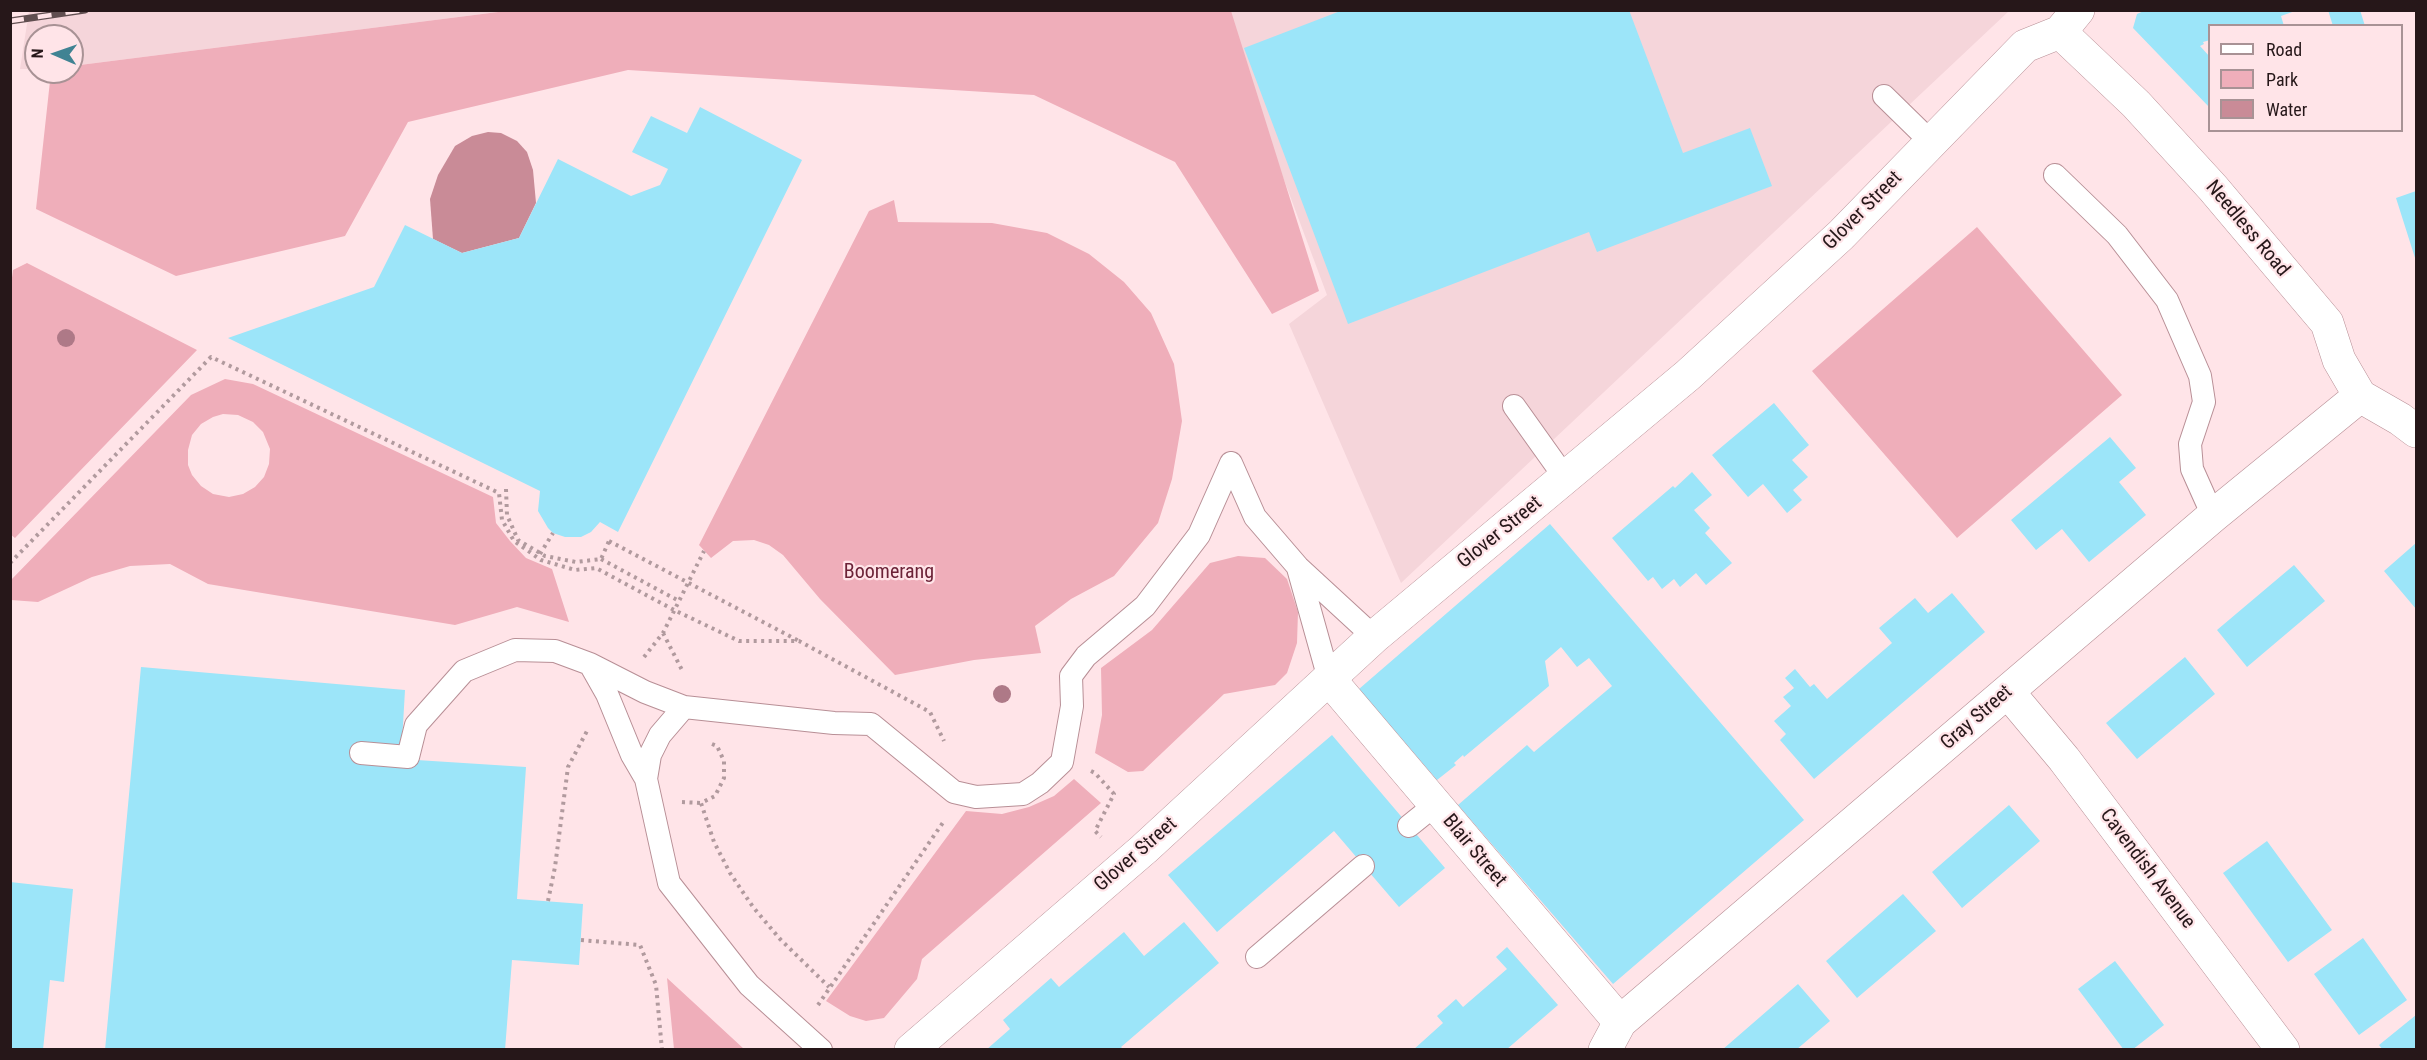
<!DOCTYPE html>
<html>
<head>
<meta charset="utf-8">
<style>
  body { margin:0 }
  #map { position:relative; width:2427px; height:1060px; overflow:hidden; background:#ffe4e8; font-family:"Roboto Condensed",sans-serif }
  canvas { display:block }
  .frame { position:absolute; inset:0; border:12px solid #261719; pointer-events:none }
  .legend { position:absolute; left:2208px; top:24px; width:195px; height:108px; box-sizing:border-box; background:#ffe4e8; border:2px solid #a89295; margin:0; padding:8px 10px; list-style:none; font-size:18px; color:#261719 }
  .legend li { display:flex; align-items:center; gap:12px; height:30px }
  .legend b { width:30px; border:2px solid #a89295 }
  .north { position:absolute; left:24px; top:24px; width:60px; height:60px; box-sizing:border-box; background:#ffe4e8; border:2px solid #a89295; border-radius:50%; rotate:272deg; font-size:16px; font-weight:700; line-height:24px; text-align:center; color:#261719 }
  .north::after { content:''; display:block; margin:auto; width:21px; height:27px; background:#408393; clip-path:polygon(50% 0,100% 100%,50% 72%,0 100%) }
</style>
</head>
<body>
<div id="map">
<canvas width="2427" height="1060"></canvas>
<div class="frame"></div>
<ul class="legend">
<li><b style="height:8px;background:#fff"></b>Road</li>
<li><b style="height:16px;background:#efaeba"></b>Park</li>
<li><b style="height:16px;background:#c98b97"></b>Water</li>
</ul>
<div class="north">N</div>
</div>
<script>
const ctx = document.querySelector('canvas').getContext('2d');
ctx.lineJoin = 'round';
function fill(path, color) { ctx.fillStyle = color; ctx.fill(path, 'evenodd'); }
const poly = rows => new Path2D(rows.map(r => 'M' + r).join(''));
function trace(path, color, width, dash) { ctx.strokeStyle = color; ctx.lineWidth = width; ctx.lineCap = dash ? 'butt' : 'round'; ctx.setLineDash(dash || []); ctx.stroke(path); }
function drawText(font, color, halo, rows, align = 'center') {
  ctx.font = font + ' "Roboto Condensed",sans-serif'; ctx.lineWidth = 4.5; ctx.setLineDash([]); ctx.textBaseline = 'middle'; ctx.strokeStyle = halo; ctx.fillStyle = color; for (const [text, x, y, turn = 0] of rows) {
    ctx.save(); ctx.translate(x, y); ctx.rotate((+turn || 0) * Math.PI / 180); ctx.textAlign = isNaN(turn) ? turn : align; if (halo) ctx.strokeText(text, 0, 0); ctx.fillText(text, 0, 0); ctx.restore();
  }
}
fill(poly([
  [29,11,506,11,72,66,72,36,36,36,36,69,20,69],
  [1221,11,2009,11,1401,583,1289,324,1327,295]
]), '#f5d5da');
fill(poly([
  [506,11,1231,11,1319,291,1272,314,1175,162,1034,95,628,70,408,122,345,236,176,276,36,209,51,72,72,72,72,66],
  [894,200,898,222,992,223,1047,233,1089,254,1124,282,1151,313,1174,364,1182,421,1172,479,1158,523,1114,576,1071,599,1035,626,1041,653,974,660,895,675,820,599,783,555,769,545,754,540,733,541,711,558,699,545,869,211],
  [1977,227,2122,395,1957,538,1812,371],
  [27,263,197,350,15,538,10,534,10,293,13,270],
  [225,379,253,384,493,497,496,523,510,541,526,558,552,569,569,622,517,607,455,625,208,584,170,564,130,566,92,577,38,602,11,600,11,580,191,395],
  [223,414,238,415,253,422,263,432,270,449,269,464,264,477,255,487,243,494,229,497,213,494,201,486,192,475,188,465,188,450,192,435,201,424,213,417],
  [1238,556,1265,558,1287,579,1298,612,1297,643,1287,673,1275,685,1224,694,1143,771,1128,772,1095,753,1102,715,1101,668,1152,630,1210,563],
  [1074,779,1101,803,922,959,917,979,884,1018,866,1021,850,1016,826,1001,966,811,1002,814,1029,807,1054,796],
  [667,978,744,1049,674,1049]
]), '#efaeba');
fill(poly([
  [488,132,501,133,517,141,527,152,533,170,536,203,519,238,462,253,433,239,430,199,438,175,455,146,472,136]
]), '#c98b97');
fill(poly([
  [1343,10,1629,10,1683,153,1750,128,1772,186,1597,252,1589,232,1348,324,1244,48],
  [2146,10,2295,10,2295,11,2281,16,2284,26,2210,26,2210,40,2203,42,2204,44,2200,46,2210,57,2210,108,2133,28,2137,14],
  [2328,10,2360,10,2365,26,2333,26],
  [700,107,802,160,618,532,600,522,591,532,581,537,565,537,553,533,548,528,538,511,540,491,228,338,374,287,405,225,462,253,519,238,558,159,631,196,660,185,668,169,632,152,651,116,687,133],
  [2416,191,2416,261,2396,198],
  [1774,403,1809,445,1792,460,1808,477,1793,490,1802,500,1787,513,1763,484,1748,497,1712,455],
  [2110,437,2136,468,2119,482,2146,515,2089,562,2062,529,2036,550,2011,520],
  [1692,472,1712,495,1694,510,1710,528,1705,533,1732,563,1706,585,1696,573,1680,587,1674,579,1662,589,1653,577,1648,581,1612,538,1673,486,1675,488],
  [1550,524,1804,820,1613,984,1458,805,1527,745,1534,752,1612,686,1589,658,1577,667,1561,647,1545,661,1549,686,1464,757,1463,755,1454,763,1456,765,1437,780,1359,689],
  [2416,543,2416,609,2384,571],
  [2294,565,2325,601,2247,667,2217,630],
  [1952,593,1985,632,1814,779,1780,740,1786,734,1774,721,1791,706,1783,697,1794,688,1785,678,1795,669,1810,687,1814,684,1827,699,1892,643,1879,628,1915,598,1928,613],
  [2185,657,2215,694,2137,759,2106,723],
  [141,667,405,690,401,759,526,767,517,899,583,904,579,965,512,960,505,1050,105,1050],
  [1332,735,1445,868,1399,907,1334,831,1217,932,1168,875],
  [2009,805,2040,841,1962,908,1932,872],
  [2267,841,2332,930,2288,962,2223,873],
  [10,882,73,889,64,982,50,980,43,1050,10,1050],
  [1903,894,1936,931,1857,998,1826,961],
  [1184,922,1219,963,1121,1047,1124,1050,986,1050,1010,1029,1003,1020,1051,978,1059,987,1124,932,1144,956],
  [2363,938,2407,1000,2359,1035,2314,974],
  [1507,947,1558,1005,1506,1050,1413,1050,1443,1023,1437,1016,1456,999,1463,1007,1507,969,1496,957],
  [2115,961,2164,1025,2132,1050,2124,1050,2078,989],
  [1798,984,1830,1021,1796,1050,1722,1050],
  [2416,1015,2416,1050,2383,1050,2379,1045]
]), '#9ce5f9');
const lane = poly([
  [1884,96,1931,142],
  [2055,175,2117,235,2167,300,2200,376,2204,402,2190,444,2192,469,2213,516],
  [1514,406,1566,479],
  [1231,463,1255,517,1298,567,1374,637],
  [1298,568,1329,679],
  [590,664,607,694,632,755,646,779],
  [361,753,408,757,416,725,464,671,515,650,555,651,590,664,645,692,684,707],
  [1409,826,1435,805],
  [1257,957,1363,866],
  [821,1050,749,985,669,883,646,779,650,755,660,735,684,707,834,723,871,724,954,792,976,797,1023,794,1040,783,1062,762,1072,706,1071,676,1086,656,1145,606,1199,535,1231,463]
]);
const street = poly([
  [2060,32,2136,104,2213,188,2327,323,2339,360,2360,396,2400,419,2416,431],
  [1329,679,1620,1022],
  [2008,692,2064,759,2283,1050],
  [1605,1050,1620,1022,2213,516,2360,396]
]);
const secondary = poly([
  [911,1050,1144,849,1374,637,1688,375,1841,235,2025,46,2060,32,2078,10]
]);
trace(lane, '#b88f96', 24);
trace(street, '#b88f96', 34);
trace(secondary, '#b88f96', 34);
trace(poly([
  [506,489,507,515,518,540,545,556,576,562,601,559,609,541],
  [540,554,553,533],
  [601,559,679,601],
  [10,563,211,357,499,493,502,520,514,541,541,560,575,570,596,568,674,610,739,641,799,641,930,712,944,741],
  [663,633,683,672],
  [644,657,663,633,704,551],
  [712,744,717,746,724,761,724,778,715,796,701,803,714,842,730,873,753,907,780,939,829,987],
  [1091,771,1095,773,1114,794,1095,831,1101,837],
  [682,802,701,803],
  [548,901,555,867,568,767,587,731],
  [581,940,640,945,656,985,662,1050],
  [818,1005,944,821]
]), '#b19a9e', 4, [3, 4.5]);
trace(lane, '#fff', 22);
trace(street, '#fff', 33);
trace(secondary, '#fff', 33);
const rail = poly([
  [10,21,85,10]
]);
trace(rail, '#604e50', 7);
trace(rail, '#ffe4e8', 4.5, [14]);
trace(poly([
  [609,541,799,641]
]), '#b19a9e', 4, [3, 4.5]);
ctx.fillStyle = '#ae7987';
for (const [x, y] of [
  [66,338],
  [1002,694]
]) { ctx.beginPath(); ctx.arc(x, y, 9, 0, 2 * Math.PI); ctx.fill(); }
drawText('20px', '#261719', '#ffe4e8', [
  ["Glover Street",1863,211,-45],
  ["Needless Road",2247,229,50],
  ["Glover Street",1500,533,-39],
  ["Gray Street",1977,718,-41],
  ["Blair Street",1474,851,50],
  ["Glover Street",1136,855,-41],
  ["Cavendish Avenue",2147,869,53]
]);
drawText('20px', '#6c2237', '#ffe4e8', [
  ["Boomerang",889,573]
]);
</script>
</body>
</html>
